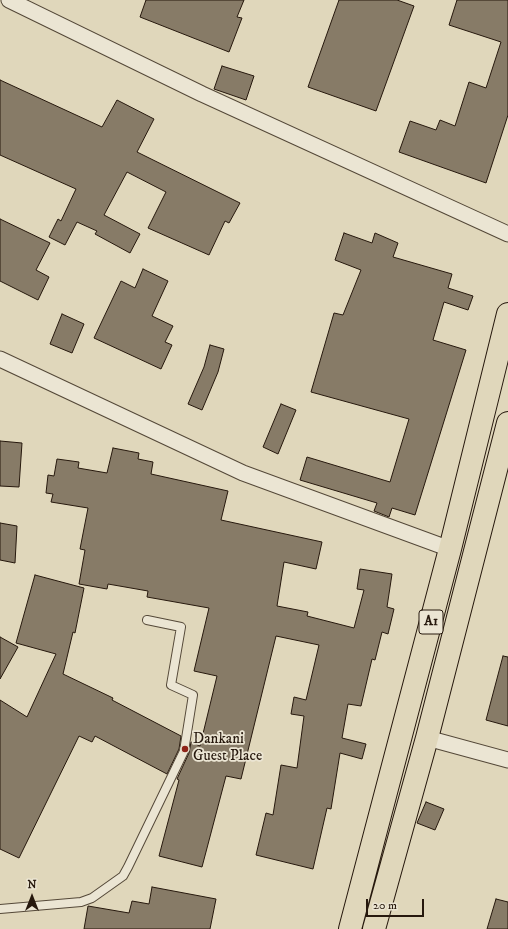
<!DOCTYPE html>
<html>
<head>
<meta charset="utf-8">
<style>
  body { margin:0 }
  #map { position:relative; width:508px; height:929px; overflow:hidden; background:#e0d7bb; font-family:"IM FELL DW Pica",serif }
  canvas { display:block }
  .north { position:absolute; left:12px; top:877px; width:40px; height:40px; -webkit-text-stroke:3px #ebe5d3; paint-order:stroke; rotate:0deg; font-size:11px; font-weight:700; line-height:16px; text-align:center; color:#26180d }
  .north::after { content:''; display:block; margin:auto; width:14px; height:18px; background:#26180d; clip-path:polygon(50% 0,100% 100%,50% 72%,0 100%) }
  .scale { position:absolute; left:366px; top:899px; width:58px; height:18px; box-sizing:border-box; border:2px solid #26180d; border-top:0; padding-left:5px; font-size:12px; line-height:14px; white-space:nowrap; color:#26180d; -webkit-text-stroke:3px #ebe5d3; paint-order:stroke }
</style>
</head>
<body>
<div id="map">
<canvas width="508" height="929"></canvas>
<div class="north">N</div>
<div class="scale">20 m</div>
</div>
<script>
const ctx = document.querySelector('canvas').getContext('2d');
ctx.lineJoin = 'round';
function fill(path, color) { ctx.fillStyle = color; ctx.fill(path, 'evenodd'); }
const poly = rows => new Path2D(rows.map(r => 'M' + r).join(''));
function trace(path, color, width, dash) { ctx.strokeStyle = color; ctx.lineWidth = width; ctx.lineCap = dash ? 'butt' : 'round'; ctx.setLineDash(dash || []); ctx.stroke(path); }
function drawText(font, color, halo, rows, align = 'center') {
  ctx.font = font + ' "IM FELL DW Pica",serif'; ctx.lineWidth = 3.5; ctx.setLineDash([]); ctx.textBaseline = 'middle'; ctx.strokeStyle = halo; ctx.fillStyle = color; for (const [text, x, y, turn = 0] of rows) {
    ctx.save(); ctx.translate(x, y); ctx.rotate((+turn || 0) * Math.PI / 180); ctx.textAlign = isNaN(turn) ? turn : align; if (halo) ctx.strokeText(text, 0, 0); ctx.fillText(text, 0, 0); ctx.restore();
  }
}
const building = poly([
  [146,0,244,0,237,17,242,18,229,52,140,17,146,0],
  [339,0,397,0,414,6,376,111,308,87,339,0],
  [457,0,508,0,508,115,486,183,399,152,410,121,436,130,440,120,455,126,469,82,486,88,501,42,449,25,457,0],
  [222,66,254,76,246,100,214,89,222,66],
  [0,80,102,127,117,100,154,119,137,152,240,203,229,223,225,221,209,255,148,228,166,192,127,172,104,215,140,234,130,253,95,234,97,231,77,222,65,245,49,237,58,219,61,221,76,189,0,155,0,80],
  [0,219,50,243,36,270,49,277,38,300,0,281,0,219],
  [344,233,372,243,375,233,398,243,393,257,452,274,448,288,473,296,468,310,444,302,433,340,466,350,415,515,392,508,389,517,374,511,377,503,300,480,307,457,390,482,409,419,311,392,334,313,343,315,361,270,335,260,344,233],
  [143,269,168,281,152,316,173,326,165,342,172,345,161,369,94,338,121,281,135,288,143,269],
  [62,314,84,324,72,353,50,344,62,314],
  [210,345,224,349,218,372,202,410,188,404,204,367,210,345],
  [281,404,296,410,278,454,263,447,281,404],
  [0,441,22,443,19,487,0,486,0,441],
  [113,448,139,453,138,459,153,462,151,474,228,491,221,520,322,542,316,569,284,562,277,606,308,612,307,616,354,628,364,590,357,589,360,569,392,574,387,607,394,609,388,634,382,632,375,660,372,659,361,706,348,704,342,738,366,744,362,759,340,753,331,809,327,808,313,869,256,855,266,813,273,815,281,765,297,768,304,716,291,714,294,697,306,700,319,645,276,636,241,779,226,776,202,867,159,856,179,780,177,779,189,753,191,742,200,746,217,676,194,671,209,608,147,597,148,591,108,584,107,589,79,584,85,550,80,549,88,508,51,502,53,494,46,493,48,475,54,476,57,459,79,462,78,468,107,473,113,448],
  [0,523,17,526,15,563,0,560,0,523],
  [35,575,84,588,75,633,73,632,63,674,113,698,112,700,181,736,179,749,167,774,95,736,92,742,79,736,19,858,0,849,0,700,27,717,56,654,16,643,35,575],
  [0,637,18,647,0,679,0,637],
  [503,656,508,657,508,726,486,720,503,656],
  [426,802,444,809,435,830,417,823,426,802],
  [152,887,216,899,210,929,84,929,88,906,129,913,132,901,149,904,152,887],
  [496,899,508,902,508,929,487,929,496,899]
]);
fill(building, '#877b67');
trace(building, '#26180d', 1);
const service = poly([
  [0,909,81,902,92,898,123,876,128,867,184,751,193,695,171,685,181,627,147,620]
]);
const minor = poly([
  [9,0,202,94,508,234],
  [0,359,243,473,450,549],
  [427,738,508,760]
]);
const trunk = poly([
  [350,929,450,549,508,314],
  [374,929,427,738,508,423]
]);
trace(service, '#544838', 10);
trace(minor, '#544838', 17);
trace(trunk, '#26180d', 24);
trace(service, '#ebe5d3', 8);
trace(minor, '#ebe5d3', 15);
trace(trunk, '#e0d7bb', 22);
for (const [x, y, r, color] of [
  [185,749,4,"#8f2418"]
]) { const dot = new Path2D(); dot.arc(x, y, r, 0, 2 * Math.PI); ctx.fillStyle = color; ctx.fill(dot); trace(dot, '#ebe5d3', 1.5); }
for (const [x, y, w] of [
  [431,622,24]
]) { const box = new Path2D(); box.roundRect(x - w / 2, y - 12, w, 24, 3); ctx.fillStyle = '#ebe5d3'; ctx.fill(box); trace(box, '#26180d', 1); }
drawText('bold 14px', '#26180d', null, [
  ["A1",431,622]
]);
drawText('15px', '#26180d', '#ebe5d3', [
  ["Dankani",193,740],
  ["Guest Place",193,757]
], 'left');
</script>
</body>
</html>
